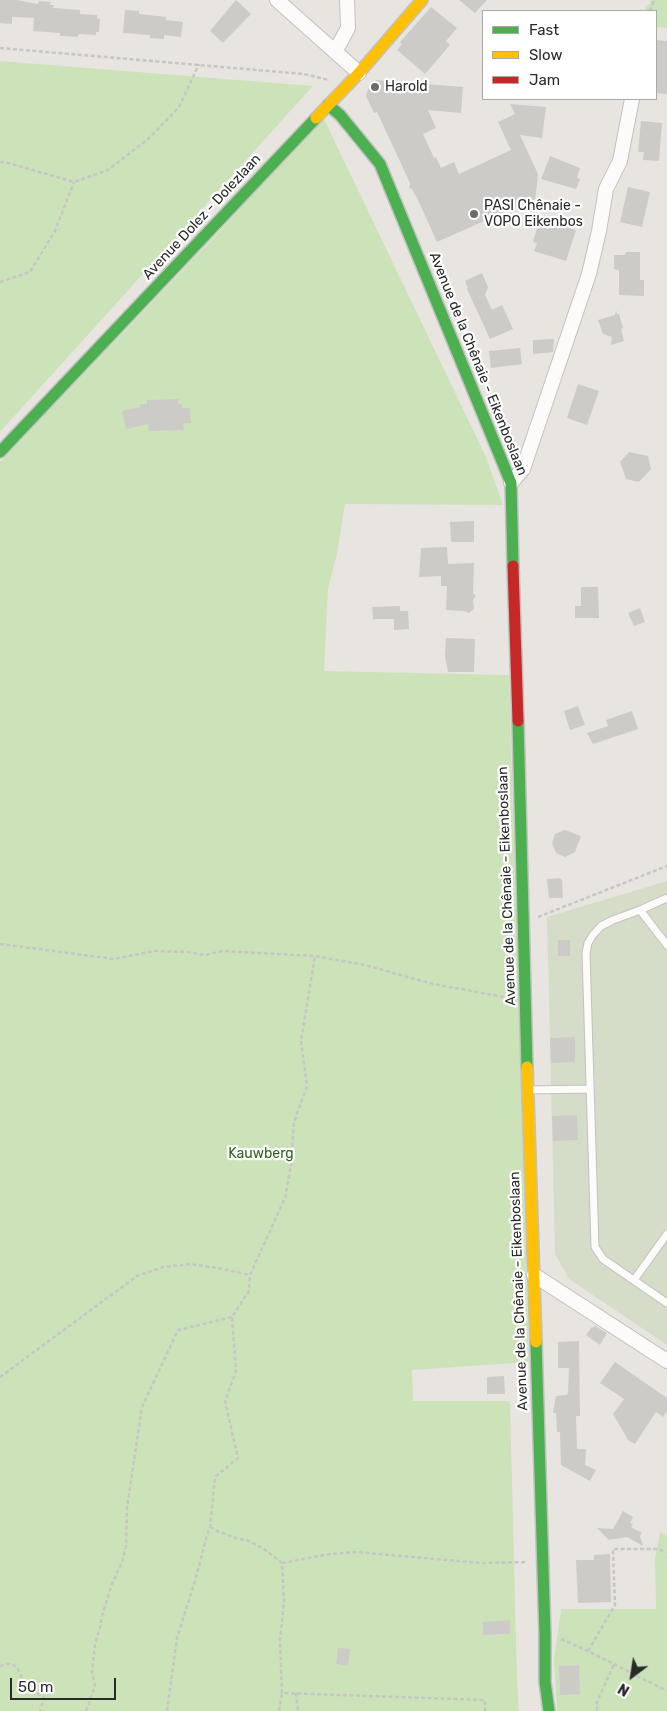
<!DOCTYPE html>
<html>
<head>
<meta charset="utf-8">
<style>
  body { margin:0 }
  #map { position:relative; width:667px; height:1711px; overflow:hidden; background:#e8e5e0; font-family:Rubik,sans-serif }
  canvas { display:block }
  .legend { position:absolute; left:482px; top:10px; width:175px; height:90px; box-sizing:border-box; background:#fff; border:1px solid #aaa; margin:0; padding:6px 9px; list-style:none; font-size:15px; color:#2a2a2a }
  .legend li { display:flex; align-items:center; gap:10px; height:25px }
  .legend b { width:25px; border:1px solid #aaa }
  .north { position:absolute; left:607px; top:1651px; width:50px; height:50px; -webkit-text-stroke:4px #fff; paint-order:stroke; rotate:211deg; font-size:14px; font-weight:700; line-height:20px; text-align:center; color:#2a2a2a }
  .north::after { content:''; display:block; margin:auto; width:18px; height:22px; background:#2a2a2a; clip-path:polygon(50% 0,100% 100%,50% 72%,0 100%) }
  .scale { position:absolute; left:10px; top:1678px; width:106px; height:22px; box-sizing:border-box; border:2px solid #2a2a2a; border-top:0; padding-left:6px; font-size:15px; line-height:18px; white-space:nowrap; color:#2a2a2a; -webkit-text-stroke:4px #fff; paint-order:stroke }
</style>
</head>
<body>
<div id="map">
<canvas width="667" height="1711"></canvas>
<ul class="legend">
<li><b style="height:6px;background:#4caf50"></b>Fast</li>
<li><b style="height:6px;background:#ffc107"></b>Slow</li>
<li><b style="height:6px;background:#c62828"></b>Jam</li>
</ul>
<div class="north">N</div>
<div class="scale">50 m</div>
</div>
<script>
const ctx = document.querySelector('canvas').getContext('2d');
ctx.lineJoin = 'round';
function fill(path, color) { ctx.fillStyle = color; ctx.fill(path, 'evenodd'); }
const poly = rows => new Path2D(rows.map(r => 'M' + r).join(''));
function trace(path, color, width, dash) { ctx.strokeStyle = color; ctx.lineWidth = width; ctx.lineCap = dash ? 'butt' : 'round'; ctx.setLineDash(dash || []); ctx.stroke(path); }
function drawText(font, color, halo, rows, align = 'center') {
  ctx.font = font + ' Rubik,sans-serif'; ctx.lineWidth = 4.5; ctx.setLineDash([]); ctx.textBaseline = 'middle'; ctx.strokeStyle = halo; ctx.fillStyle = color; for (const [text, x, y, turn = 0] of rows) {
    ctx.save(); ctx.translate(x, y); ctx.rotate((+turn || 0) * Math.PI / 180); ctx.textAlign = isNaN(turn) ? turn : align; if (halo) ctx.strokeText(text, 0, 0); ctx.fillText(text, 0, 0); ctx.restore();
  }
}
fill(poly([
  [651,0,667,0,667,28,656,27,656,11,645,11,646,5,649,5],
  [0,61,313,86,0,432],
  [323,117,486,457,503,505,345,504,337,554,328,589,324,671,509,675,529,1362,412,1370,413,1401,510,1401,517,1679,519,1711,0,1711,0,462,216,235],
  [660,1532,667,1536,667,1711,557,1711,554,1660,561,1609,656,1609,655,1558]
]), '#cce3ba');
fill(poly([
  [667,881,667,1345,569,1279,555,1254,547,917]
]), '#d5ddc8');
fill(poly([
  [0,0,17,0,38,4,39,1,51,2,50,5,54,5,53,8,80,10,80,14,97,15,97,18,100,19,99,32,96,32,96,35,79,34,78,37,60,36,60,33,33,31,34,18,12,17,12,24,0,23],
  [236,0,251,14,223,43,210,31],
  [459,0,487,0,475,13],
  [431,7,457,28,446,41,450,45,425,74,397,50,402,44,400,42],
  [125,10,139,11,139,14,166,17,166,20,183,22,181,37,164,35,164,39,150,38,150,35,123,33],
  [656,40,667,41,667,94,656,93],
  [376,80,463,87,461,113,428,110,436,128,423,134,434,158,436,157,441,168,454,162,459,174,511,150,498,122,515,114,510,104,546,107,542,138,520,135,538,174,535,202,527,202,437,242,418,200,412,189,409,188,410,183,377,112,374,113,366,96,368,89],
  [641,121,662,123,659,161,643,160,644,152,638,152],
  [550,156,580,168,577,178,580,179,576,189,541,179],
  [628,187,650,192,642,227,620,222],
  [540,218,576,230,566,261,534,251,537,243,533,242],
  [626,252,640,252,640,280,644,280,644,296,619,295,619,270,614,269,614,255,625,255],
  [482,273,488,287,485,295,492,310,502,305,513,329,490,339,467,289,468,288,465,281],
  [616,310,617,314,619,314,623,328,621,329,624,341,611,345,612,337,603,334,598,320,615,315],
  [554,339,553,352,533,354,533,340],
  [520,348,522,364,491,368,489,351],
  [578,384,599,391,587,425,567,418],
  [179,399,178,404,182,404,182,408,190,408,191,423,183,423,184,430,149,431,148,424,126,429,122,411,140,407,140,404,147,404,147,400],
  [629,452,648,456,651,469,639,482,626,479,620,462],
  [474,521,474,542,451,542,450,522],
  [447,547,448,564,474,563,473,593,476,596,473,600,474,609,469,613,464,611,446,610,447,586,441,586,441,576,419,577,421,548],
  [581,587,598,587,599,618,575,618,575,606,581,606],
  [400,606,400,611,408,611,409,629,394,630,394,619,373,619,372,607],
  [640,608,645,622,634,626,628,613],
  [446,638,475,639,474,672,448,672,445,656],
  [578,706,585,725,570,730,564,711],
  [632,711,638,729,593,744,587,733,608,726,606,720],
  [565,830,581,836,575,852,565,857,556,853,552,843,555,834],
  [560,878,562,880,563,898,549,898,547,879],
  [558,940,570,940,570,956,558,956],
  [575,1037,575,1062,551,1063,550,1038],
  [577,1115,578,1140,553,1141,552,1116],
  [595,1326,607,1333,600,1345,586,1335,591,1328],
  [579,1341,580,1416,576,1416,577,1449,586,1449,585,1465,596,1470,590,1481,561,1465,560,1432,557,1432,556,1413,553,1413,556,1396,567,1395,568,1393,569,1368,558,1368,558,1342],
  [615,1362,667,1398,667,1411,663,1417,656,1412,635,1444,628,1440,613,1414,624,1399,600,1383],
  [504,1376,505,1394,487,1394,487,1377],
  [623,1511,633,1517,630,1523,633,1524,631,1527,642,1533,640,1536,643,1546,627,1537,609,1540,597,1528,613,1529],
  [610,1554,611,1602,578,1603,576,1560,594,1560,594,1555],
  [510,1620,510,1634,483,1635,483,1622],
  [338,1648,350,1649,348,1666,336,1664],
  [579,1665,580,1694,560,1695,559,1666]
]), '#cdcbc7');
const lane = poly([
  [640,910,667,898],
  [667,945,640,910,613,920,601,926,593,935,588,943,586,953,595,1247,603,1259,667,1303],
  [528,1090,590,1089],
  [634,1280,667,1234]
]);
const street = poly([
  [277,0,359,73],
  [335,52,348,28,347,0],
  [511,483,523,469,589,274,599,231,606,189,620,161,632,99],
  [534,1275,667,1361]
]);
const fast = poly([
  [328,105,340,115,380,164,511,483,513,566],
  [0,452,316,118],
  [518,721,527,1067],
  [536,1342,545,1635,545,1682,549,1711]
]);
const slow = poly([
  [316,118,359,73,422,0],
  [527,1067,536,1342]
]);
const jam = poly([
  [513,566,518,721]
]);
trace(lane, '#c2c1c1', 9);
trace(street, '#c2c1c1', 16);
trace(fast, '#c2c1c1', 14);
trace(slow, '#c2c1c1', 14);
trace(jam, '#c2c1c1', 14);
trace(poly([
  [650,11,654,0],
  [0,48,304,74,329,80],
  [0,162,5,162,74,182,108,170,148,139,179,107,199,64],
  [0,282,30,272,55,231,74,182],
  [538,917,667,866],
  [0,944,114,959,154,951,189,952,205,955,223,951,315,956,365,965,429,983,509,998],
  [0,1377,137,1276,163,1267,190,1264,218,1268,250,1275],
  [210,1527,217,1531,238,1539,247,1540,264,1549,282,1563,284,1602,280,1640,282,1693,485,1700,485,1711],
  [282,1563,330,1554,356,1552,481,1563,527,1562],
  [561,1639,588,1651,667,1691],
  [588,1651,615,1605,613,1549,657,1549,667,1552],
  [0,1666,6,1664,12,1664,17,1667,22,1678,27,1685,44,1698,40,1711],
  [296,1693,298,1711],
  [86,1711,95,1686,92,1672,95,1644,100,1628,102,1616,112,1584,122,1562,126,1546,127,1508,142,1407,178,1330,232,1317],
  [167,1711,177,1638,195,1581,206,1539,210,1527,215,1477,238,1458,225,1401,236,1371,232,1317,249,1291,250,1275,285,1198,291,1165,294,1122,307,1086,301,1041,315,956],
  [279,1711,282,1693],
  [597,1711,597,1702,614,1664]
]), '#c6c6c5', 2.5, [4, 2.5]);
trace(lane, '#fcfbfa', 7);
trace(street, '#fcfbfa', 14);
trace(fast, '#4caf50', 11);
trace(slow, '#ffc107', 11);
trace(jam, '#c62828', 11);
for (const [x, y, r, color] of [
  [375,87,5,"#6c6b6a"],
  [474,214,5,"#6c6b6a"]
]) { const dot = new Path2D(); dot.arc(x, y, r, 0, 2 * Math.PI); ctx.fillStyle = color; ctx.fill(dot); trace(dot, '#fff', 2); }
drawText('14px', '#2a2a2a', '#fff', [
  ["Harold",385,87],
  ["PASI Chênaie -",484,206],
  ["VOPO Eikenbos",484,222]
], 'left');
drawText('14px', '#2a2a2a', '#fff', [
  ["Avenue Dolez - Dolezlaan",202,217,-47],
  ["Avenue de la Chênaie - Eikenboslaan",478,364,68],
  ["Avenue de la Chênaie - Eikenboslaan",507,886,-92],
  ["Avenue de la Chênaie - Eikenboslaan",519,1291,-92]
]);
drawText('14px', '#2e661c', '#fff', [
  ["Kauwberg",261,1154]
]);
</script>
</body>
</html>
